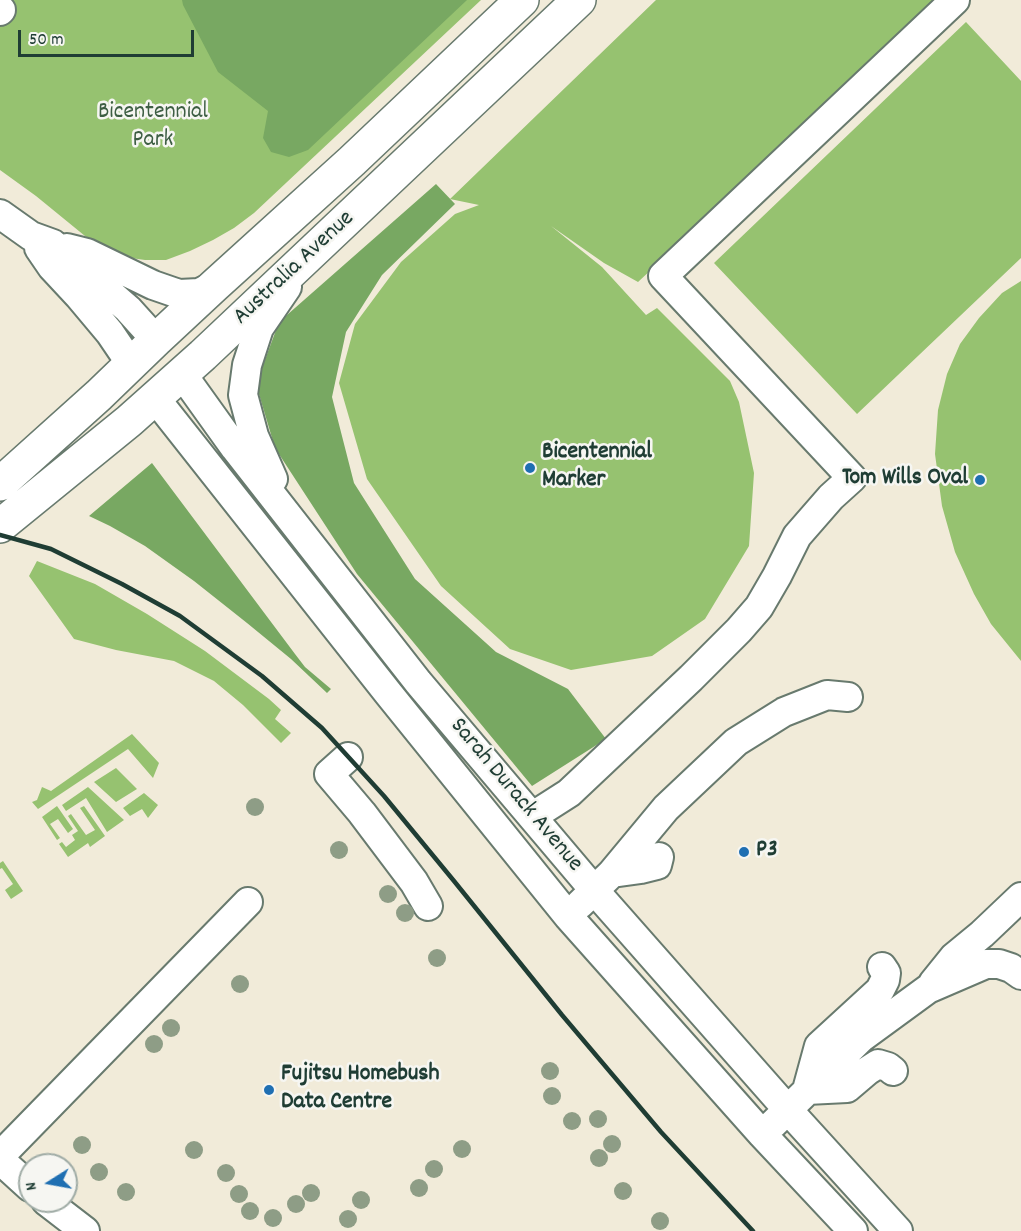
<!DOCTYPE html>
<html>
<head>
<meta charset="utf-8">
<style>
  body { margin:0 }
  #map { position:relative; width:1021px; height:1231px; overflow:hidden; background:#f1ebd9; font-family:Dekko,sans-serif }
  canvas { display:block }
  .north { position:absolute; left:18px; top:1153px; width:60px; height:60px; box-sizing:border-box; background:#f6f6f2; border:2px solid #a0aca6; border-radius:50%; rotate:259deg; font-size:16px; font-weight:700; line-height:24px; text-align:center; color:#1f3d34 }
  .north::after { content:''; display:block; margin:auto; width:21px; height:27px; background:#1f6fb2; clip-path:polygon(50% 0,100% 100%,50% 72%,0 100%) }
  .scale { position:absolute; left:18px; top:30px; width:176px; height:27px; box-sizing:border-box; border:3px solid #1f3d34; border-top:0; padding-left:8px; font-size:18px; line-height:21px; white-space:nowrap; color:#1f3d34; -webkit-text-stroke:4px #f6f6f2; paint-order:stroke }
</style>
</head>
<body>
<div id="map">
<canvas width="1021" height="1231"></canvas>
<div class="north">N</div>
<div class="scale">50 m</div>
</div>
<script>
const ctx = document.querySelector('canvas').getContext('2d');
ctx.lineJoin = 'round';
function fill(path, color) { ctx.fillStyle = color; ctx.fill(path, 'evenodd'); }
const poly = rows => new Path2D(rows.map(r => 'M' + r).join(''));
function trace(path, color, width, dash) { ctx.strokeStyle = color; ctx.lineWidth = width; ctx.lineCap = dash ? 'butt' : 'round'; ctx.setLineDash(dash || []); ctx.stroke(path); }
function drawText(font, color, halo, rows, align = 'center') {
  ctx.font = font + ' Dekko,sans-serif'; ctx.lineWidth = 5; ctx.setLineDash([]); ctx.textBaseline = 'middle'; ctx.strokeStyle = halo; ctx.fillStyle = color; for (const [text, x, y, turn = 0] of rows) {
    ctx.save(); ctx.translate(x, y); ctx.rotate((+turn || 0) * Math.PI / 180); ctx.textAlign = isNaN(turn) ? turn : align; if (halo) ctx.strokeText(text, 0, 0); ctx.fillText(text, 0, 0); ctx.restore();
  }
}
fill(poly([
  [0,0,481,0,254,213,234,228,213,240,190,251,166,260,145,260,124,257,103,248,85,236,36,196,0,170],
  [656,0,940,0,638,282,604,263,551,226,602,267,646,315,657,308,730,381,739,402,754,473,749,546,705,619,652,656,571,670,510,649,441,586,367,479,339,383,355,324,401,262,455,214,479,205,450,199],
  [966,22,1021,81,1021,258,857,414,714,263],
  [1021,281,1021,661,991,624,974,594,955,552,942,506,935,454,938,410,947,374,960,344,979,318,1002,293],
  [37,561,95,584,147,614,205,651,269,699,281,710,275,719,291,733,281,743,243,705,214,681,174,661,116,650,74,639,29,576],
  [132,734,159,763,153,778,128,749,38,809,32,802,37,800,42,787,51,791],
  [116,768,137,789,116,802,94,782],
  [88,787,124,820,107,832,86,798,66,811,62,805],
  [144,793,158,805,148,818,142,809,130,816,123,808],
  [57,806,73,829,68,833,58,819,50,824,60,838,57,840,42,817],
  [84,806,105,836,90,847,88,843,68,857,59,844,62,842,66,847,75,840,72,835,78,831,68,816,71,814,86,835,95,830,80,808],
  [3,861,23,891,11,899,5,890,13,884,2,868,0,869,0,863]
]), '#96c270');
fill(poly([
  [182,0,467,0,308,150,289,157,271,152,263,138,268,111,218,72,183,5],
  [436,184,455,204,382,275,346,332,332,397,354,483,415,579,496,652,568,689,606,739,532,786,357,574,275,448,256,384,279,322],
  [152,463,295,654,305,667,331,689,327,693,291,659,247,623,194,581,145,546,110,526,89,516]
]), '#78a862');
const minor = poly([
  [0,11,1,10],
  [0,214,31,236,53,244,128,309,156,340],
  [39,248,52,267,79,296,110,333,131,364],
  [67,248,87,253,153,285,179,294,199,293,214,286],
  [182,374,235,448,418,682,594,890,788,1110,898,1231],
  [155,398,388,693,568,916,762,1134,853,1231],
  [273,479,254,436,243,395,247,365,259,328,287,287],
  [348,757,329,774,362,813,414,882,428,906],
  [533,816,569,793,691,678,739,630,759,607,777,576,797,536,831,497,852,478,663,276,955,0],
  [612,873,641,869,657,865,659,857],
  [580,904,612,873,666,808,736,742,784,712,827,695,848,697],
  [933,983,954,957,982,934,1021,897],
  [807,1090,819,1046,880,990,885,980,886,973,882,967],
  [807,1090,847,1088,867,1071,878,1064,888,1067,893,1071],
  [773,1124,861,1038,928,989,986,964,999,964,1011,968,1021,975],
  [0,1156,248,902],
  [0,1160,30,1187],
  [46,1201,85,1231]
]);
const major = poly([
  [0,484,99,395,156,340,214,286,352,161,522,0],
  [0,526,129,421,203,355,579,0]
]);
trace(minor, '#687a6e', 32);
trace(major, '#687a6e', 36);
trace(minor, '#fff', 28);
trace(major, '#fff', 33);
trace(poly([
  [0,535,51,549,122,584,180,616,262,676,322,728,384,796,454,881,562,1015,661,1132,753,1231]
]), '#1f3d34', 4.5);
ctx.fillStyle = '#8e9d86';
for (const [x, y] of [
  [255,807],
  [339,850],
  [388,894],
  [405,913],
  [437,958],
  [240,984],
  [171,1028],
  [154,1044],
  [550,1071],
  [552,1096],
  [598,1119],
  [572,1121],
  [612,1144],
  [82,1145],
  [462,1149],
  [194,1150],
  [599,1158],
  [434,1169],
  [99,1172],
  [226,1173],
  [419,1188],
  [623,1191],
  [126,1192],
  [311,1193],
  [239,1194],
  [361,1200],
  [296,1204],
  [250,1211],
  [273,1218],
  [348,1219],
  [660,1221]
]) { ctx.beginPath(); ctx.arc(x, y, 9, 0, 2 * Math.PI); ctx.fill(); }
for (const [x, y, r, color] of [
  [530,468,6,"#1f6fb2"],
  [980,480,6,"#1f6fb2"],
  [744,852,6,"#1f6fb2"],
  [269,1090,6,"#1f6fb2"]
]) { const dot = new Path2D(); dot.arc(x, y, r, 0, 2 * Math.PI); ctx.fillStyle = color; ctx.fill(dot); trace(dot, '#f6f6f2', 2); }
drawText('24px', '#3d5e43', '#f6f6f2', [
  ["Bicentennial",153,114],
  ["Park",153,142]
]);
drawText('24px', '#1f3d34', '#f6f6f2', [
  ["Australia Avenue",295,269,-43],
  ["Sarah Durack Avenue",515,796,50]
]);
drawText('bold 24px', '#1f3d34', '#f6f6f2', [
  ["Bicentennial",542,454],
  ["Marker",542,482],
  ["Tom Wills Oval",968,480,"right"],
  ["P3",756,852],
  ["Fujitsu Homebush",281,1076],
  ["Data Centre",281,1104]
], 'left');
</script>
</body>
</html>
